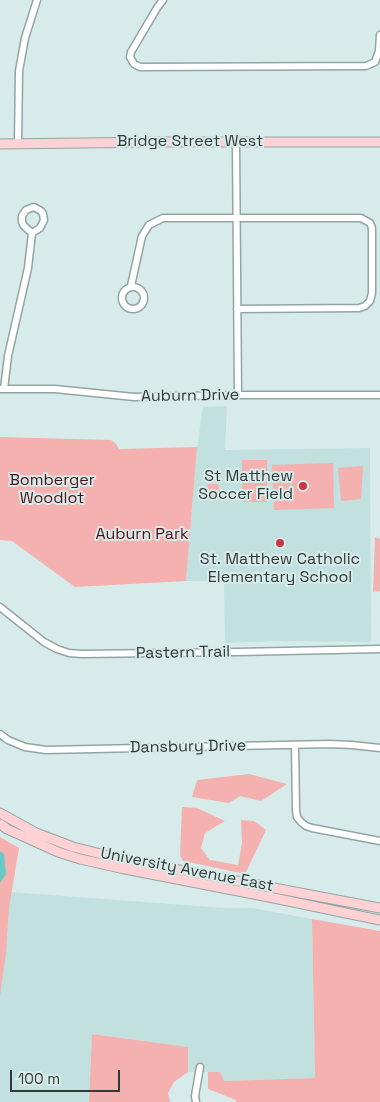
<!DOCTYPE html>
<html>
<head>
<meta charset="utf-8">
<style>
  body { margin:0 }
  #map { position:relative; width:380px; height:1102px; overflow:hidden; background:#d7ecea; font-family:"Space Grotesk",sans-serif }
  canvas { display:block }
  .scale { position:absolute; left:10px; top:1070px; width:110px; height:22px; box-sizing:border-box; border:2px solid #323a39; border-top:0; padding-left:6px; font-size:15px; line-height:18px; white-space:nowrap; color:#323a39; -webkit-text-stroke:4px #d7ecea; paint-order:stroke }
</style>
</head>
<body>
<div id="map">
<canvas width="380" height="1102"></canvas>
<div class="scale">100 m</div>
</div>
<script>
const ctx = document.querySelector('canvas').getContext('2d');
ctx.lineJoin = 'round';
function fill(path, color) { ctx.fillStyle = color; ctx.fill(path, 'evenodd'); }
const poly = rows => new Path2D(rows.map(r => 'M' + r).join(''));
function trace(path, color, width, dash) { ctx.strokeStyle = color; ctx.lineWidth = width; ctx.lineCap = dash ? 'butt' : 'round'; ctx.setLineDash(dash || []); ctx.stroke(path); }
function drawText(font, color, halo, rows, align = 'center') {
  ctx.font = font + ' "Space Grotesk",sans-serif'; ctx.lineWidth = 4; ctx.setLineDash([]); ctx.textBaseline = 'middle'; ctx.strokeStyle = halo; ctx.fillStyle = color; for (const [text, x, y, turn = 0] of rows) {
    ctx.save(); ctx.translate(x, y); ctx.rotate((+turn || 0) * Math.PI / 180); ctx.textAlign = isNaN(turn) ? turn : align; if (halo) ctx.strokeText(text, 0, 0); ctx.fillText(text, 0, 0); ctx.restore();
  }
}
fill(poly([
  [227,406,225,450,370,448,371,642,278,641,225,643,224,581,186,581,197,447,203,407],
  [11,892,224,908,253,908,312,919,315,1078,224,1081,220,1072,188,1072,188,1047,92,1034,89,1102,0,1102,0,959]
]), '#c2e0de');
fill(poly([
  [0,437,111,440,116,444,119,449,197,447,186,581,75,587,12,541,0,540],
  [242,460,267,460,267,502,242,502],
  [333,463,334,508,274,510,272,465],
  [363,466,361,499,341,501,338,468],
  [209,484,218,484,220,494,218,498,213,500,209,497,205,488],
  [375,537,380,539,380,591,373,592],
  [249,774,287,784,261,801,240,796,229,803,192,797,197,780],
  [182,807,197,808,225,821,205,833,201,848,210,860,238,865,242,843,241,820,254,821,266,830,245,874,183,861,180,855],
  [0,837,19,848,9,908,6,952,0,996],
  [312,919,380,931,380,1102,236,1102,236,1100,208,1089,208,1072,220,1072,224,1081,315,1078],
  [92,1034,188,1047,188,1072,174,1082,168,1093,170,1102,89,1102]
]), '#f5b0b0');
fill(poly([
  [0,851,4,854,6,874,0,883]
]), '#69cac5');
const minor = poly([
  [163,0,157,8,131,52,130,57,134,64,140,67,366,66,375,62,379,51,380,35],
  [236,143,238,395],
  [18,144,19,71,25,38,37,0],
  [131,286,142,236,149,225,163,218,361,218,370,223,372,228,372,293,370,301,365,306,359,308,237,309],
  '122 298a11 11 0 1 1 22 0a11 11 0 1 1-22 0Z',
  [0,389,55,389,134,397,238,395,380,395],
  [4,389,8,356,28,268,32,233,40,228,44,220,43,214,41,211,34,207,26,210,22,216,22,222,24,226,32,233],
  [0,607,44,642,57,649,69,653,82,654,237,652,380,649],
  [0,734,8,740,25,747,46,750,329,744,352,745,380,748],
  [295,745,296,810,297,817,301,822,306,826,312,828,380,841],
  [196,1102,195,1096,200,1067]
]);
const secondary = poly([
  [0,144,164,142,380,142],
  [0,813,36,833,73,847,121,859,380,908],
  [0,824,7,829,58,852,80,859,120,868,269,897,380,920]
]);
trace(minor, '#92a5a3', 9);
trace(secondary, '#92a5a3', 11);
trace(minor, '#fff', 6);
trace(secondary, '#fed1d4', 9);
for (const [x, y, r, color] of [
  [303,486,5,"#c73748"],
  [280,543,5,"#c73748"]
]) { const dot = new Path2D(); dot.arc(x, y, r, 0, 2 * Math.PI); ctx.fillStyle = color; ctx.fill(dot); trace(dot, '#d7ecea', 2); }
drawText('16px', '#323a39', '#d7ecea', [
  ["Bridge Street West",190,142],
  ["Auburn Drive",190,396,-1],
  ["Pastern Trail",183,653,-1],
  ["Dansbury Drive",188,747,-1],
  ["University Avenue East",187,870,11]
]);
drawText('16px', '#323a39', '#d7ecea', [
  ["St Matthew",293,477],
  ["Soccer Field",293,495],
  ["St. Matthew Catholic",280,560,"center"],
  ["Elementary School",280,578,"center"]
], 'right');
drawText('16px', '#510e17', '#d7ecea', [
  ["Bomberger",52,481],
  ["Woodlot",52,499],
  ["Auburn Park",142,535]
]);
</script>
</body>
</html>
